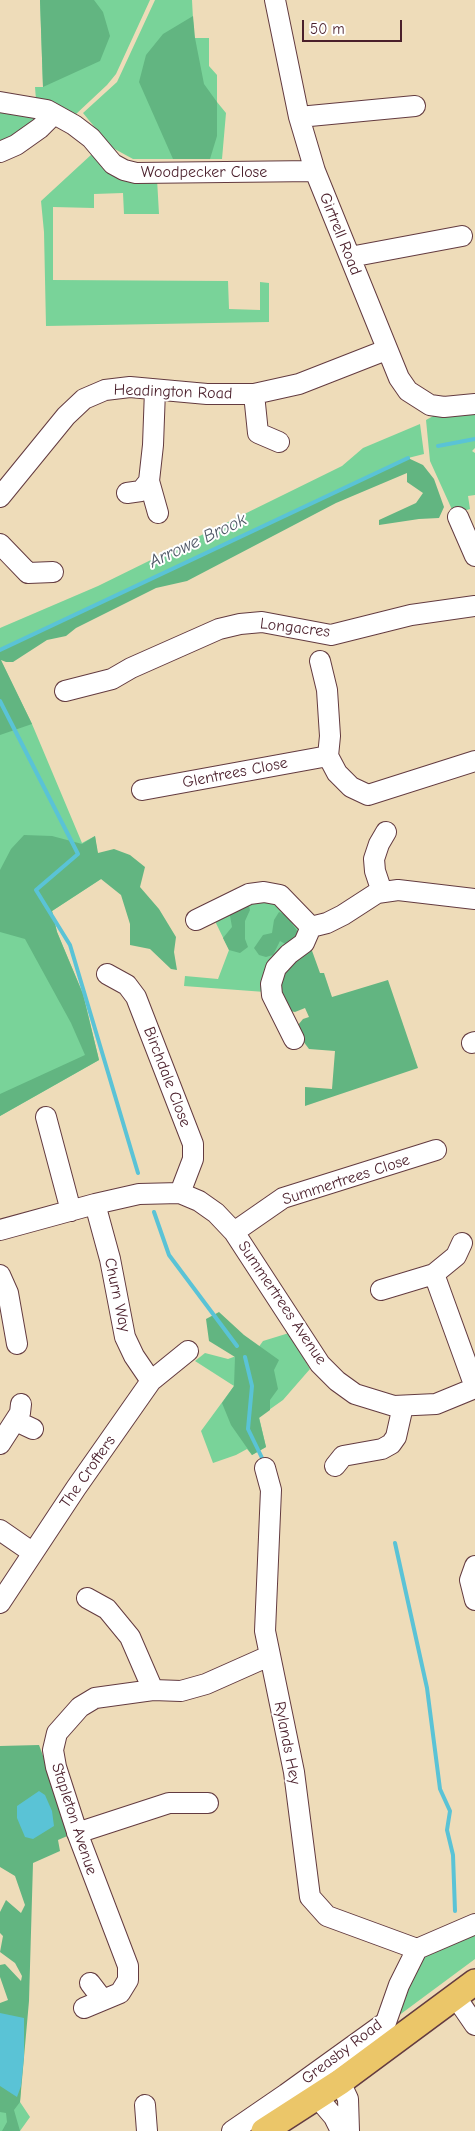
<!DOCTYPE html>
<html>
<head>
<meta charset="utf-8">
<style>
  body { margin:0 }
  #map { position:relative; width:475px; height:2131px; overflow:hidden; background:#eedcb9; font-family:"Comic Neue",sans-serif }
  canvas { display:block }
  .scale { position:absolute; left:302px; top:20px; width:100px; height:22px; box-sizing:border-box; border:2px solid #4a1f2b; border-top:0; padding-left:6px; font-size:15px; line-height:18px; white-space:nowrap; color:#4a1f2b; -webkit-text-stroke:4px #fff; paint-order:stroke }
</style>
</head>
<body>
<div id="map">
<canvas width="475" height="2131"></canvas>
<div class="scale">50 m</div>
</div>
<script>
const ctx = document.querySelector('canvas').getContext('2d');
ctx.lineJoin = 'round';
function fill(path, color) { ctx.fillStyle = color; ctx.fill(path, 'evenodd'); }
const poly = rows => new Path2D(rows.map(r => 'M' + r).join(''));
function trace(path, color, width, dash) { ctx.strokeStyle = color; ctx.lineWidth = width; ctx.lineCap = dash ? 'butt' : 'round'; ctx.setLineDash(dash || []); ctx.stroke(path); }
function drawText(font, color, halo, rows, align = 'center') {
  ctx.font = font + ' "Comic Neue",sans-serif'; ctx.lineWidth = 4; ctx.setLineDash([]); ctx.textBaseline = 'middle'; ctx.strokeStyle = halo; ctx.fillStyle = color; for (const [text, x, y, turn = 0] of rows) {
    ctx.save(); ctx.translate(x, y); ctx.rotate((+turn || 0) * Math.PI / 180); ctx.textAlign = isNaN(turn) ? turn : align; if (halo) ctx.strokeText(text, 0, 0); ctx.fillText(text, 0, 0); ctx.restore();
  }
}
fill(poly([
  [40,0,150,0,116,74,107,85,75,115,36,100,35,87,43,87],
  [155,0,192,0,194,38,209,38,209,66,217,75,217,102,226,113,222,159,133,159,111,147,83,113,117,82],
  [0,111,37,118,14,136,0,142],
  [92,154,157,179,159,214,124,214,123,193,94,194,94,208,53,207,53,280,228,281,229,309,260,310,260,282,269,283,269,322,46,326,44,232,41,201],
  [475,412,475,448,472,451,475,453,475,495,468,496,470,509,454,514,430,461,426,420,435,415],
  [420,424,424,454,408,458,0,650,0,628,98,586,342,466,363,448],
  [0,659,32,724,82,843,95,836,101,879,52,911,57,932,83,994,99,1060,0,1116],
  [253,899,277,901,302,925,265,992,184,986,185,976,218,979,229,950,214,919],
  [289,1333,310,1369,283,1400,259,1417,266,1447,252,1455,247,1449,236,1455,213,1463,201,1431,234,1386,195,1361,205,1353,228,1359,258,1348,263,1341],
  [475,1931,475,1959,394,2019,418,1961,430,1950],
  [0,2086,21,2086,20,2102,30,2117,20,2131,0,2131]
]), '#79d399');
fill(poly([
  [40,0,94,0,103,12,110,36,100,61,43,87],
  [193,16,195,38,204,84,217,102,217,136,210,159,173,159,139,82,146,55,163,34],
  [408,458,423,465,434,479,444,507,439,518,419,519,379,525,379,520,416,503,423,493,407,482,407,473,336,503,187,581,156,588,76,628,66,636,47,640,13,662,6,662,1,660,32,724,0,735,0,650],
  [24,835,52,836,82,844,95,836,98,853,114,849,130,855,145,867,140,887,159,909,176,937,174,952,177,970,171,969,150,949,130,945,130,924,121,895,101,879,52,911,57,932,83,994,99,1060,0,1116,0,1094,85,1055,71,1023,25,939,0,932,0,870,11,849],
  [248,902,250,910,245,921,245,939,248,947,240,953,229,950,223,938,232,927,229,910],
  [279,912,286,915,300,935,289,946,280,941,273,955,266,957,259,955,254,948,263,935,272,933,274,920],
  [311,948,320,973,324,973,332,997,388,980,418,1068,305,1106,305,1087,332,1089,335,1051,309,1049,303,1041,298,1025,303,1019,309,1017,305,1008,295,1012,290,1011,283,997,280,983,284,973,292,963],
  [219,1312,244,1335,279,1360,274,1370,278,1389,270,1400,270,1410,259,1418,266,1447,252,1455,231,1425,222,1403,234,1386,235,1357,209,1341,206,1319],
  [39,1745,72,1834,58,1840,60,1851,33,1863,29,2001,20,2102,14,2110,20,2131,2,2131,7,2122,6,2113,0,2112,0,2003,8,2000,0,1977,0,1965,5,1964,21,1981,22,1976,15,1963,0,1952,3,1936,0,1933,0,1912,6,1900,21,1913,25,1905,15,1876,0,1867,0,1746]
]), '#62b581');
fill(poly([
  [39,1791,45,1795,52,1811,54,1826,33,1839,25,1837,17,1818,17,1806],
  [0,2013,24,2018,24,2057,21,2086,17,2097,0,2086]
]), '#5ac3d6');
trace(poly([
  [438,446,475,439],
  [0,650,408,458],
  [0,701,78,854,36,890,70,945,138,1173],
  [154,1212,169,1255,237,1346],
  [245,1357,252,1386,248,1429,264,1462],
  [395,1543,427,1688,440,1789,450,1811,447,1830,453,1855,455,1911]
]), '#5ac3d6', 4);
const minor = poly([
  [275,0,299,117,315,171,399,378,408,391,430,405,444,407,475,404],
  [0,102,47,110,74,125,91,138,113,164,124,170,136,173,315,171],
  [299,117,415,106],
  [0,152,16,145,40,128,54,114],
  [350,257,462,236],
  [155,390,153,445,149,481,158,513],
  [254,394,258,433,279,442],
  [127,493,141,491,149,481],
  [0,497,66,416,84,399,105,390,130,387,207,394,254,394,299,384,386,350],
  [458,517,475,556],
  [0,544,28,573,53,572],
  [320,661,327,690,330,736,328,756,337,773,351,787,368,795,475,761],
  [65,691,112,679,131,668,219,629,240,624,262,622,331,635,411,615,475,606],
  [142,790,328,756],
  [382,892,375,871,374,859,379,844,386,832],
  [196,920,249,894,264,892,280,895,311,927],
  [107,974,127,985,136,997,193,1144,193,1159,180,1193],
  [294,1039,272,995,271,984,276,968,289,954,304,943,311,927,327,923,343,915,377,893,398,890,475,899],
  [472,1043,475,1042],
  [46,1117,71,1211],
  [95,1204,110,1259,125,1337,134,1356,151,1381],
  [0,1230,95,1204,139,1194,180,1193,199,1201,216,1213,234,1232,320,1364,337,1381,355,1394,394,1406,436,1404,475,1388],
  [234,1232,283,1198,436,1150],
  [462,1243,456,1256,434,1274,475,1387],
  [0,1275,8,1293,17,1344],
  [381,1290,434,1274],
  [16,1421,33,1429],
  [0,1444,20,1413,21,1404],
  [335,1466,343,1456,382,1449,391,1444,396,1437,403,1406],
  [265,1468,271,1490,265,1631,294,1772,310,1897,327,1916,417,1949],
  [0,1530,26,1548,31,1555],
  [475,1566,470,1580,475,1600],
  [87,1598,107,1609,130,1637,153,1690],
  [0,1603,76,1488,151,1381,188,1351],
  [77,1833,169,1803,208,1803],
  [90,1983,103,2000],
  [455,1996,475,2025],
  [84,2008,120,1993,128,1980,128,1966,78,1835,56,1767,53,1750,57,1733,80,1707,95,1698,153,1690,181,1691,206,1684,269,1656],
  [340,2082,348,2099,349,2131],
  [317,2097,334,2117,341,2131],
  [145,2105,147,2131],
  [232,2131,286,2094,386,2022,399,1985,417,1949,475,1924]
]);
const major = poly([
  [264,2131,340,2082,475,1982]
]);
trace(minor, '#633b40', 22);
trace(major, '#633b40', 28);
trace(minor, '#fff', 20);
trace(major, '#ebc669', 25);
drawText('16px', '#4a1f2b', '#fff', [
  ["Woodpecker Close",204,172],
  ["Girtrell Road",340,234,68],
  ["Headington Road",173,392,2],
  ["Longacres",295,628,7],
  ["Glentrees Close",235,773,-11],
  ["Birchdale Close",167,1077,69],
  ["Summertrees Close",346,1180,-18],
  ["Churn Way",117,1295,78],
  ["Summertrees Avenue",282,1303,56],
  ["The Crofters",88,1472,-55],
  ["Rylands Hey",287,1743,79],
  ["Stapleton Avenue",74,1819,72],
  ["Greasby Road",342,2052,-37]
]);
drawText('italic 18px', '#505867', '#fff', [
  ["Arrowe Brook",198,541,-25]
]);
</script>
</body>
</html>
